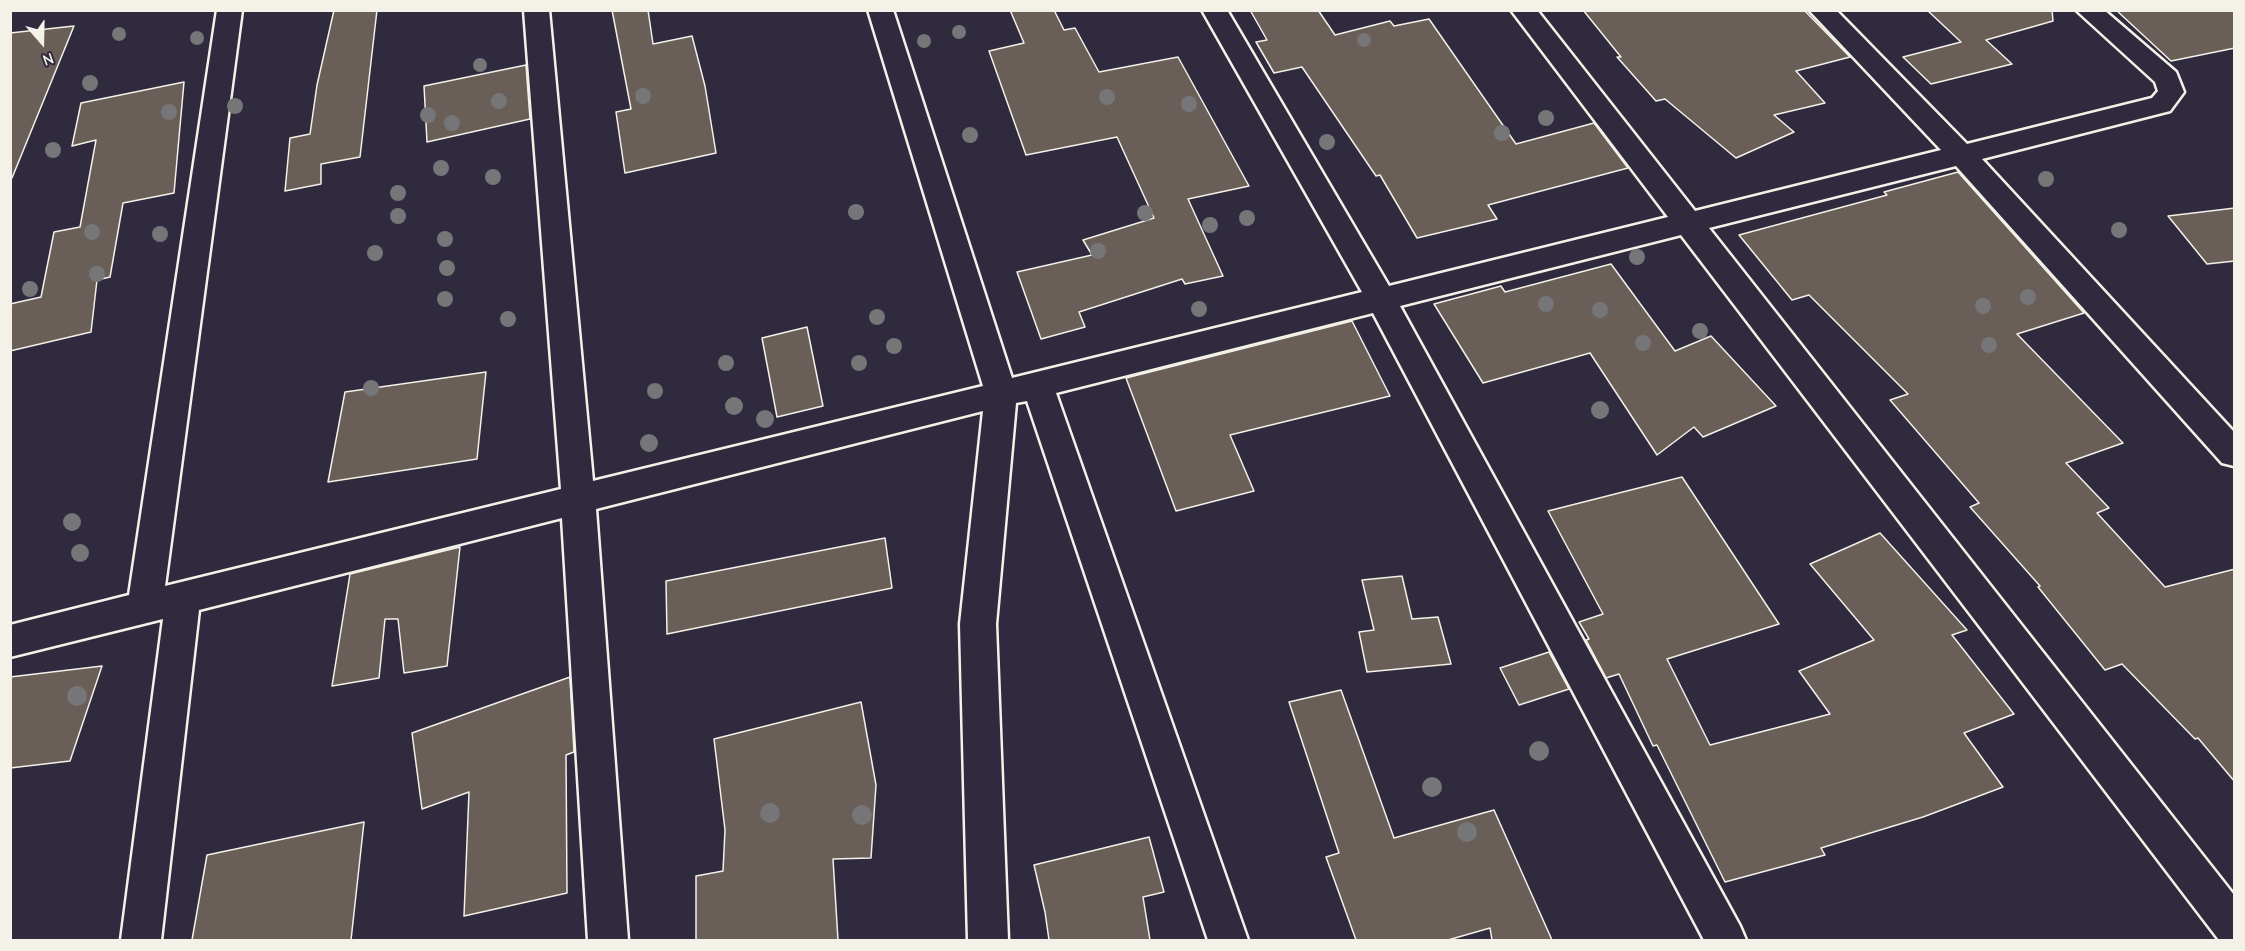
<!DOCTYPE html>
<html>
<head>
<meta charset="utf-8">
<style>
  body { margin:0 }
  #map { position:relative; width:2245px; height:951px; overflow:hidden; background:#2f2a3d; font-family:"Comic Neue",sans-serif }
  canvas { display:block }
  .frame { position:absolute; inset:0; border:12px solid #f4f1e8; pointer-events:none }
  .north { position:absolute; left:12px; top:12px; width:60px; height:60px; -webkit-text-stroke:4px #2f2a3d; paint-order:stroke; rotate:160deg; font-size:16px; font-weight:700; line-height:24px; text-align:center; color:#f4f1e8 }
  .north::after { content:''; display:block; margin:auto; width:21px; height:27px; background:#f4f1e8; clip-path:polygon(50% 0,100% 100%,50% 72%,0 100%) }
</style>
</head>
<body>
<div id="map">
<canvas width="2245" height="951"></canvas>
<div class="frame"></div>
<div class="north">N</div>
</div>
<script>
const ctx = document.querySelector('canvas').getContext('2d');
ctx.lineJoin = 'round';
function fill(path, color) { ctx.fillStyle = color; ctx.fill(path, 'evenodd'); }
const poly = rows => new Path2D(rows.map(r => 'M' + r).join(''));
function trace(path, color, width, dash) { ctx.strokeStyle = color; ctx.lineWidth = width; ctx.lineCap = dash ? 'butt' : 'round'; ctx.setLineDash(dash || []); ctx.stroke(path); }
const building = poly([
  [334,10,377,10,360,157,321,164,321,184,285,191,290,138,310,134,317,85,334,10],
  [612,10,648,10,653,44,692,36,705,86,716,153,625,173,616,112,631,109,612,10],
  [1010,10,1054,10,1064,30,1075,28,1099,72,1178,57,1249,186,1188,199,1223,276,1185,284,1182,279,1079,312,1085,327,1041,339,1017,272,1092,255,1083,240,1154,218,1117,137,1026,155,989,51,1024,43,1010,10],
  [1250,10,1318,10,1335,35,1390,21,1394,26,1429,19,1516,144,1594,123,1628,168,1488,205,1497,219,1417,238,1380,175,1376,176,1302,67,1274,73,1256,42,1267,40,1250,10],
  [1583,10,1804,10,1850,57,1796,71,1825,103,1774,115,1794,132,1736,158,1665,99,1656,101,1617,57,1621,57,1583,10],
  [1927,10,2052,10,2053,21,1986,40,2012,64,1931,84,1903,57,1961,42,1927,10],
  [2116,10,2235,10,2235,48,2171,61,2116,10],
  [74,26,12,178,10,178,10,33,74,26],
  [526,65,530,119,427,142,424,86,526,65],
  [184,82,174,193,123,203,110,277,97,280,91,332,10,351,10,304,41,297,54,232,80,227,96,140,72,146,81,103,184,82],
  [1958,172,2084,313,2017,334,2123,443,2066,463,2109,508,2097,513,2165,587,2235,569,2235,782,2198,738,2195,739,2122,664,2105,670,2038,587,2040,586,1970,507,1979,503,1890,400,1908,394,1809,295,1792,300,1739,235,1887,195,1884,192,1958,172],
  [2235,208,2235,261,2207,264,2168,216,2235,208],
  [1611,264,1675,351,1711,336,1776,406,1703,437,1694,427,1657,455,1590,353,1483,383,1434,304,1501,286,1505,292,1611,264],
  [1352,321,1390,396,1230,435,1254,491,1176,511,1126,378,1352,321],
  [807,327,823,406,777,417,762,338,807,327],
  [486,372,477,459,328,482,345,392,486,372],
  [1682,477,1779,624,1667,659,1710,745,1830,714,1799,671,1874,640,1810,564,1880,533,1967,630,1952,635,2014,714,1964,733,2003,787,1923,817,1821,848,1825,855,1725,882,1657,745,1653,746,1619,674,1606,678,1586,640,1589,639,1579,622,1603,614,1548,511,1682,477],
  [885,538,892,588,667,634,666,581,885,538],
  [460,547,447,666,404,673,398,619,385,619,379,678,332,686,350,574,460,547],
  [1402,576,1412,619,1438,617,1451,664,1367,672,1359,632,1374,630,1362,580,1402,576],
  [1549,652,1569,689,1519,705,1500,668,1549,652],
  [102,666,70,761,10,768,10,677,102,666],
  [570,677,574,752,566,755,567,893,464,916,469,792,422,809,412,733,570,677],
  [1341,690,1394,838,1494,810,1552,940,1492,940,1490,928,1448,940,1356,940,1326,857,1339,853,1289,702,1341,690],
  [861,702,876,785,871,858,833,859,838,940,696,940,696,876,723,871,725,830,714,739,861,702],
  [364,822,351,940,192,940,207,855,364,822],
  [1149,837,1164,892,1143,897,1150,940,1049,940,1045,912,1034,865,1149,837]
]);
fill(building, '#6a5e59');
trace(building, '#f4f1e8', 1.5);
const minor = poly([
  [217,10,242,10,165,586,561,489,524,10,549,10,593,481,983,386,868,10,893,10,1012,378,1362,292,1202,10,1227,10,1389,286,1668,217,1511,10,1537,10,1695,211,1941,150,1809,10,1836,10,1967,144,2152,98,2158,91,2155,82,2076,10,2104,10,2176,72,2184,92,2170,111,1982,159,2234,432,2234,466,2222,463,1956,166,1709,228,2234,895,2234,940,2219,940,1681,235,1400,306,1740,926,1746,940,1704,940,1373,313,1056,393,1248,940,1208,940,1027,401,1016,403,996,624,1008,940,968,940,960,624,983,411,596,509,628,940,588,940,562,518,199,610,161,940,121,940,163,619,10,657,10,625,129,595,217,10]
]);
trace(minor, '#f4f1e8', 5);
fill(minor, '#2f2a3d');
ctx.fillStyle = '#767578';
for (const [x, y, r] of [
  [959,32,7],
  [119,34,7],
  [197,38,7],
  [1364,40,7],
  [924,41,7],
  [480,65,7],
  [90,83,8],
  [643,96,8],
  [1107,97,8],
  [499,101,8],
  [1189,104,8],
  [235,106,8],
  [169,112,8],
  [428,115,8],
  [1546,118,8],
  [452,123,8],
  [1502,133,8],
  [970,135,8],
  [1327,142,8],
  [53,150,8],
  [441,168,8],
  [493,177,8],
  [2046,179,8],
  [398,193,8],
  [856,212,8],
  [1145,213,8],
  [398,216,8],
  [1247,218,8],
  [1210,225,8],
  [2119,230,8],
  [92,232,8],
  [160,234,8],
  [445,239,8],
  [1098,251,8],
  [375,253,8],
  [1637,257,8],
  [447,268,8],
  [97,274,8],
  [30,289,8],
  [2028,297,8],
  [445,299,8],
  [1546,304,8],
  [1983,306,8],
  [1199,309,8],
  [1600,310,8],
  [877,317,8],
  [508,319,8],
  [1700,331,8],
  [1643,343,8],
  [1989,345,8],
  [894,346,8],
  [726,363,8],
  [859,363,8],
  [371,388,8],
  [655,391,8],
  [734,406,9],
  [1600,410,9],
  [765,419,9],
  [649,443,9],
  [72,522,9],
  [80,553,9],
  [77,696,10],
  [1539,751,10],
  [1432,787,10],
  [770,813,10],
  [862,815,10],
  [1467,832,10]
]) { ctx.beginPath(); ctx.arc(x, y, r, 0, 2 * Math.PI); ctx.fill(); }
</script>
</body>
</html>
